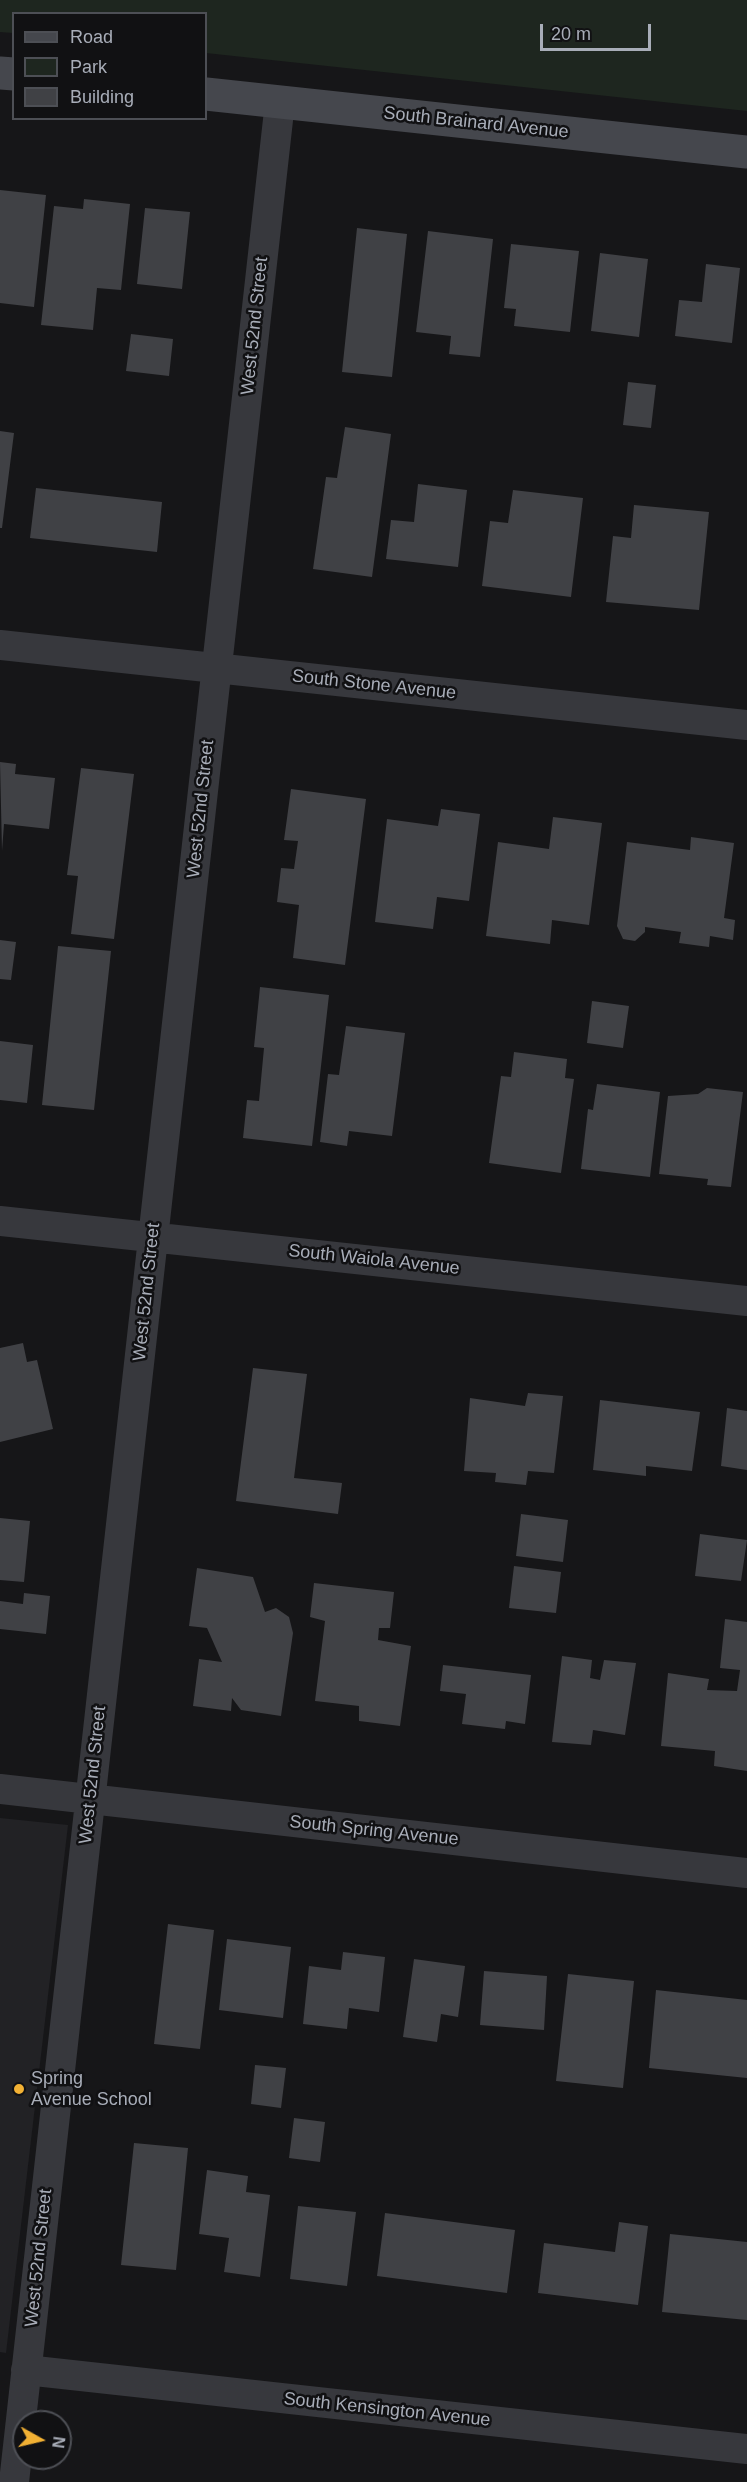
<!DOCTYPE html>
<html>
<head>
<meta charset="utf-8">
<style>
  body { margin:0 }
  #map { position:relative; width:747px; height:2482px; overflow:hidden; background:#161618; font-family:Helvetica,sans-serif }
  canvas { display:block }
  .legend { position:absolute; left:12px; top:12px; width:195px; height:108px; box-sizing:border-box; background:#111113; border:2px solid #4d4f55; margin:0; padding:8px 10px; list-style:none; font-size:18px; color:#a8adb8 }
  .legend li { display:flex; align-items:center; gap:12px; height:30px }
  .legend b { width:30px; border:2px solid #4d4f55 }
  .north { position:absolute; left:12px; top:2410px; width:60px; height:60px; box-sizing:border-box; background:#111113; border:2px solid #4d4f55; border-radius:50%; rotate:98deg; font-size:16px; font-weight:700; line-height:24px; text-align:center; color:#a8adb8 }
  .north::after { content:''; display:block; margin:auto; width:21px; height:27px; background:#f2b134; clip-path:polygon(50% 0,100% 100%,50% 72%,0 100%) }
  .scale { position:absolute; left:540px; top:24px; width:111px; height:27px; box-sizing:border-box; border:3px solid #a8adb8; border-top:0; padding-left:8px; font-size:18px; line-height:21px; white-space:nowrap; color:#a8adb8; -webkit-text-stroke:4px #111113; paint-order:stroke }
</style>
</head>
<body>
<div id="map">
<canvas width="747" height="2482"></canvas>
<ul class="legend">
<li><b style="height:8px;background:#45474d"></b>Road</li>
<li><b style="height:16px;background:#1e261f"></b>Park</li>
<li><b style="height:16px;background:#404145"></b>Building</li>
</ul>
<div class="north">N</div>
<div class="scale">20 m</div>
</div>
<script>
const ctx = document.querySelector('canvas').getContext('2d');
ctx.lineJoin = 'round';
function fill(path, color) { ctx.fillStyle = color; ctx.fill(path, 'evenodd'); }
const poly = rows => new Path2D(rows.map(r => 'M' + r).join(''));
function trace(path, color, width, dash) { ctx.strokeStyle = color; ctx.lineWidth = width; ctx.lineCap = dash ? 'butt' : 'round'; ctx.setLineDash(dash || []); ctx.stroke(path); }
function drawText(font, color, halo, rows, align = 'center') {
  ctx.font = font + ' Helvetica,sans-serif'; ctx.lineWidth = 5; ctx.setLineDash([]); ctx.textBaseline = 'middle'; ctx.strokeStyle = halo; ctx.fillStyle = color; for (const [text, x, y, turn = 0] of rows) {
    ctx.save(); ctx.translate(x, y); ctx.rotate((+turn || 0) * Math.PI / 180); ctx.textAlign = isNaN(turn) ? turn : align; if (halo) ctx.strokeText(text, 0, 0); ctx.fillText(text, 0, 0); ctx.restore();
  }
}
fill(poly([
  [0,1818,68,1825,6,2353,0,2352]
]), '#222225');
fill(poly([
  [0,0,747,0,747,111,206,53,206,14,14,14,13,33,0,32]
]), '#1e261f');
fill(poly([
  [0,190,46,195,34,307,0,303],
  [84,199,130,204,121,290,97,288,93,330,41,325,54,206,83,209],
  [145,208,190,212,182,289,137,284],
  [357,228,407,234,392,377,342,372],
  [428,231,493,239,480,357,449,354,451,336,416,332],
  [511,244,579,251,570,332,514,326,516,309,504,308],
  [600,253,648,259,639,337,591,331],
  [706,264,740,268,732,343,675,336,679,300,702,302],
  [131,334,173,339,169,376,126,371],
  [628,382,656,385,651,428,623,425],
  [345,427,391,434,372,577,313,569,326,477,337,478],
  [0,431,14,433,2,528,0,528],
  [418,484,467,490,458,567,386,559,391,520,414,522],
  [36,488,162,502,157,552,30,538],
  [513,490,583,498,571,597,482,586,490,521,508,523],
  [634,505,709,512,699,610,606,602,613,536,631,538],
  [0,762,16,764,15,774,55,778,49,829,4,824,2,851],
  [81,768,134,774,114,939,71,934,78,876,67,875],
  [291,789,366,799,345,965,293,958,299,905,277,902,281,868,294,869,298,841,284,840],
  [441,809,480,814,469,901,437,897,433,929,375,922,387,819,438,826],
  [553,817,602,823,589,925,552,920,550,944,486,936,498,842,549,849],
  [691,837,734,843,724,918,735,920,733,940,710,936,709,947,679,943,681,932,645,927,645,932,635,941,623,939,617,926,627,842,690,850],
  [0,940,16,942,11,980,0,979],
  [58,946,111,951,94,1110,42,1105],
  [260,987,329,995,312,1146,243,1138,247,1100,259,1101,264,1048,254,1047],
  [592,1001,629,1006,623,1048,587,1043],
  [346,1026,405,1033,392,1136,349,1131,347,1146,320,1142,328,1074,339,1075],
  [0,1041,33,1045,27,1103,0,1100],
  [514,1052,567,1059,565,1078,574,1079,561,1173,489,1163,501,1076,511,1077],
  [597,1084,660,1092,650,1177,581,1169,588,1109,593,1110],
  [707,1088,743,1092,731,1187,707,1185,708,1179,659,1174,668,1096,698,1094],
  [23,1343,27,1362,37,1360,53,1429,0,1442,0,1348],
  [253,1368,307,1374,294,1478,342,1483,338,1514,236,1501],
  [528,1393,563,1396,554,1473,528,1471,526,1485,495,1482,496,1473,464,1471,470,1398,525,1406],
  [600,1400,700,1412,692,1471,646,1466,646,1476,593,1470],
  [727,1408,747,1411,747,1470,721,1466],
  [521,1514,568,1520,563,1562,516,1556],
  [0,1518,30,1521,24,1582,0,1580],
  [700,1534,747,1540,741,1581,695,1576],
  [514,1566,561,1572,556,1613,509,1608],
  [197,1568,253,1577,265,1612,276,1608,289,1617,293,1633,281,1716,241,1710,232,1698,231,1711,193,1706,199,1659,222,1662,207,1628,189,1626],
  [314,1583,394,1592,390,1628,379,1628,378,1640,411,1646,400,1726,359,1721,359,1706,315,1701,325,1621,310,1617],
  [24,1593,50,1596,46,1634,0,1629,0,1601,23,1604],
  [725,1619,747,1622,747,1771,714,1766,715,1751,661,1746,668,1673,709,1679,707,1690,737,1691,740,1670,720,1668],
  [562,1656,592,1660,590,1678,600,1680,604,1660,636,1663,625,1735,593,1730,591,1745,552,1742],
  [443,1665,531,1675,525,1724,506,1721,505,1729,462,1724,466,1694,440,1691],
  [168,1924,214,1930,200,2049,154,2044],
  [227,1939,291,1947,283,2018,219,2010],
  [343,1952,385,1957,379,2012,349,2008,347,2029,303,2024,309,1966,341,1970],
  [414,1959,465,1966,458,2017,441,2014,437,2042,403,2037],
  [484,1971,547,1976,544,2030,480,2025],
  [568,1974,634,1981,623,2088,556,2081],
  [656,1990,747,2000,747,2078,649,2068],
  [255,2065,286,2068,281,2108,251,2104],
  [294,2118,325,2122,320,2162,289,2158],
  [134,2143,188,2148,176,2270,121,2265],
  [207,2170,248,2176,246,2192,270,2195,260,2277,224,2272,229,2238,199,2234],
  [298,2206,356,2212,347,2286,290,2279],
  [385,2213,515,2230,507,2293,377,2276],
  [619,2222,648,2226,638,2305,538,2293,544,2243,615,2252],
  [670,2234,747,2242,747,2320,662,2312]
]), '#404145');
trace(poly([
  [0,645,747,725],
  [0,1221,747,1301],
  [0,1789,747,1873],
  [26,2370,747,2449],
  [14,2482,280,102]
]), '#37383d', 30);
trace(poly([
  [0,73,14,74],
  [206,94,747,152]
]), '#45474d', 33);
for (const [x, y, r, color] of [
  [19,2089,6,"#f2b134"]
]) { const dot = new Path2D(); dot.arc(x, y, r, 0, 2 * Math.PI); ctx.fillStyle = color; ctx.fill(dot); trace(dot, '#111113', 2); }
drawText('18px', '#a8adb8', '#111113', [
  ["South Brainard Avenue",476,123,6],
  ["West 52nd Street",255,326,-84],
  ["South Stone Avenue",374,685,6],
  ["West 52nd Street",201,809,-84],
  ["South Waiola Avenue",374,1260,6],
  ["West 52nd Street",147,1292,-84],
  ["West 52nd Street",93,1775,-84],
  ["South Spring Avenue",374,1831,6],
  ["West 52nd Street",39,2258,-84],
  ["South Kensington Avenue",387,2410,6]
]);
drawText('18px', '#a8adb8', '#111113', [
  ["Spring",31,2079],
  ["Avenue School",31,2100]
], 'left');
</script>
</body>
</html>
